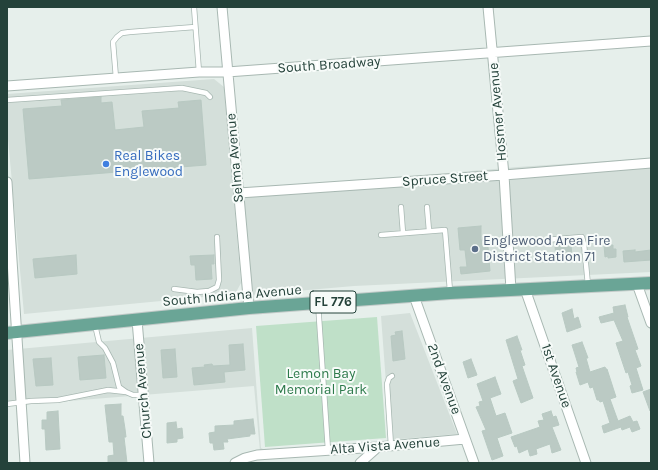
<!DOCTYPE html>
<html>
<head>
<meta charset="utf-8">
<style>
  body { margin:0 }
  #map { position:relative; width:658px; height:470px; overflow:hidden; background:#e6efeb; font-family:Karla,sans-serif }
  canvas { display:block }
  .frame { position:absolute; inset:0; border:8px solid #24423a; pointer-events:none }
</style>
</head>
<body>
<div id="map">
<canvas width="658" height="470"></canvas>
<div class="frame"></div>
</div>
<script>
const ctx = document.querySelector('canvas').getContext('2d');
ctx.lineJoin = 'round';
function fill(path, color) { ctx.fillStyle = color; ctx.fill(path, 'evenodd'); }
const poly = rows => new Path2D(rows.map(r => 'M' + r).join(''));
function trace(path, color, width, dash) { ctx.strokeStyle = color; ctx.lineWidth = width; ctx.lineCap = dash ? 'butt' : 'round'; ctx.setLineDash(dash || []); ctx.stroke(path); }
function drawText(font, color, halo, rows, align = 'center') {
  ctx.font = font + ' Karla,sans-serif'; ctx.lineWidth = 4; ctx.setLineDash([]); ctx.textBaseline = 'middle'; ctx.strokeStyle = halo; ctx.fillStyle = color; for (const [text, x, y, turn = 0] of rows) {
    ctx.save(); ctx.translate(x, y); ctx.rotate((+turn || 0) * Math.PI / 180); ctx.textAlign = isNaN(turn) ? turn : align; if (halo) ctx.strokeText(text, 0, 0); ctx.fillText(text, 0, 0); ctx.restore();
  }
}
fill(poly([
  [214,79,224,87,241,283,235,294,24,314,7,128,7,94],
  [651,158,651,272,354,286,239,296,245,284,237,191,518,167],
  [410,313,457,434,389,440,390,437,381,316],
  [252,328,261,448,265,450,260,451,254,386,7,406,7,350]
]), '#d4dfda');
fill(poly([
  [377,317,386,438,265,447,256,326]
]), '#bfe0c8');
const building = poly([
  [101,97,101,103,112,102,115,130,144,127,142,111,179,108,178,102,201,100,206,165,29,179,23,109,62,106,61,100,101,97],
  [481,226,481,239,483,248,488,247,490,271,461,274,460,267,467,267,465,250,460,250,458,228,481,226],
  [569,243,569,245,571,245,572,256,570,257,571,259,558,260,558,258,556,258,555,246,558,246,558,244,569,243],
  [604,245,613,245,613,249,616,249,616,257,608,258,608,256,605,257,604,245],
  [635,250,635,252,651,250,651,260,624,262,623,251,635,250],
  [76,255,77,274,35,278,33,259,76,255],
  [214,255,214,264,211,264,212,279,196,280,195,265,191,265,190,256,214,255],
  [625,305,628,317,627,317,638,349,635,350,641,366,636,368,643,390,632,393,630,386,632,385,628,372,626,373,616,343,623,341,614,320,601,323,599,317,614,313,613,307,625,305],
  [572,309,574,319,578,317,581,327,567,332,562,313,572,309],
  [402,331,405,359,393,361,391,336,396,335,395,332,402,331],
  [517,336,522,350,520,350,525,365,522,366,533,398,521,403,513,381,518,379,506,340,517,336],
  [582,342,588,358,586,358,590,372,605,367,606,369,607,369,616,397,610,399,618,421,630,416,633,422,637,421,640,429,632,432,630,427,622,430,621,427,604,433,602,426,610,423,603,401,600,402,599,400,597,400,593,387,590,388,588,382,580,385,576,372,577,372,576,368,579,367,572,345,582,342],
  [243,344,245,370,224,372,225,382,194,385,192,368,205,367,204,365,212,364,213,366,230,365,229,345,243,344],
  [175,349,177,377,163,378,161,350,175,349],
  [104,355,106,378,80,380,78,357,104,355],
  [51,358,53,385,36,386,33,359,51,358],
  [471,359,477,375,468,378,463,362,471,359],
  [495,377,501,394,490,398,496,416,505,413,512,433,497,438,503,456,492,460,482,431,486,430,476,407,480,406,479,402,483,401,477,384,495,377],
  [651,389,651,411,650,411,643,392,651,389],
  [121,404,121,416,123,416,125,429,126,437,124,437,127,463,108,463,108,456,114,455,113,442,109,442,105,405,121,404],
  [58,411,60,449,46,450,45,429,42,429,42,420,47,420,47,412,58,411],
  [551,411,553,417,556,416,559,425,552,427,561,450,552,453,550,444,536,449,537,454,530,456,528,449,519,453,517,446,515,447,511,437,540,427,538,421,544,420,542,414,551,411],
  [253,419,255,434,250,434,250,436,227,439,228,442,223,442,224,449,214,450,213,443,210,443,209,433,215,432,215,426,234,425,234,421,253,419],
  [176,422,177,429,182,428,183,438,177,439,177,442,167,443,167,423,176,422]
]);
fill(building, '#bbcac4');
trace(building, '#b8c9c2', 1);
const service = poly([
  [194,7,199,72],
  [116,78,113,42,117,37,122,33,130,32,195,27],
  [7,100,182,88,206,93,210,97],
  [401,207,403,233],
  [427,207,429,231],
  [381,235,445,230,450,291],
  [485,239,493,239,503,243,508,243,582,237,584,244,588,285],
  [174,289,197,292,209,291,217,287,219,280,217,237],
  [318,303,328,450],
  [95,325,99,342,105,348,113,363,119,387,126,392,133,395,144,395],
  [7,404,31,401,58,400,108,390,126,392],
  [391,446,387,384,389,378,392,376]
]);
const minor = poly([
  [222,7,249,308],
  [488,7,504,175,511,290],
  [7,86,199,72,227,72,651,41],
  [7,182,25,463],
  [239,193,504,175,651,163],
  [637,284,651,323],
  [525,289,586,463],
  [414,296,474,463],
  [137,320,149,463],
  [235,463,245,458,257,455,378,447,465,439],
  [360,463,378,447]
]);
const primary = poly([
  [7,333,249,308,450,293,651,283]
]);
trace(service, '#a8b8b2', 6);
trace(minor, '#a8b8b2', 11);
trace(primary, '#c2cac8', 14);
trace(service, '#fff', 4.5);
trace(minor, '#fff', 9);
trace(primary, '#6aa596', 12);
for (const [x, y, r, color] of [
  [106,164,4,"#3f7fe0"],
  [475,249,4,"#5c6f8a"]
]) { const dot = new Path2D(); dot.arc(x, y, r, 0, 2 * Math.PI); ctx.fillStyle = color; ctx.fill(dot); trace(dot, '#f7fbf9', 1.5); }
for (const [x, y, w] of [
  [333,302,46]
]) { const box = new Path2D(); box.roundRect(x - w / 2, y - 11, w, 22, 3); ctx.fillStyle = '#f7fbf9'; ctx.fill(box); trace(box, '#24423a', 1); }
drawText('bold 13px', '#24423a', null, [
  ["FL 776",333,302]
]);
drawText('14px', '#24423a', '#f7fbf9', [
  ["South Broadway",329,65,-4],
  ["Hosmer Avenue",498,112,-95],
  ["Selma Avenue",235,158,-95],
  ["Spruce Street",445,179,-4],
  ["South Indiana Avenue",232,296,-5],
  ["1st Avenue",556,376,71],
  ["2nd Avenue",444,379,70],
  ["Church Avenue",143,391,-95],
  ["Alta Vista Avenue",385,446,-4]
]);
drawText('14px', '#366cbe', '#f7fbf9', [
  ["Real Bikes",114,156],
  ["Englewood",114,172]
], 'left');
drawText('14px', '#4e5e75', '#f7fbf9', [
  ["Englewood Area Fire",483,241],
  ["District Station 71",483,257]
], 'left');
drawText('14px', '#2d7a4b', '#f7fbf9', [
  ["Lemon Bay",321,374],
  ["Memorial Park",321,390]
]);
</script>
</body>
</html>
